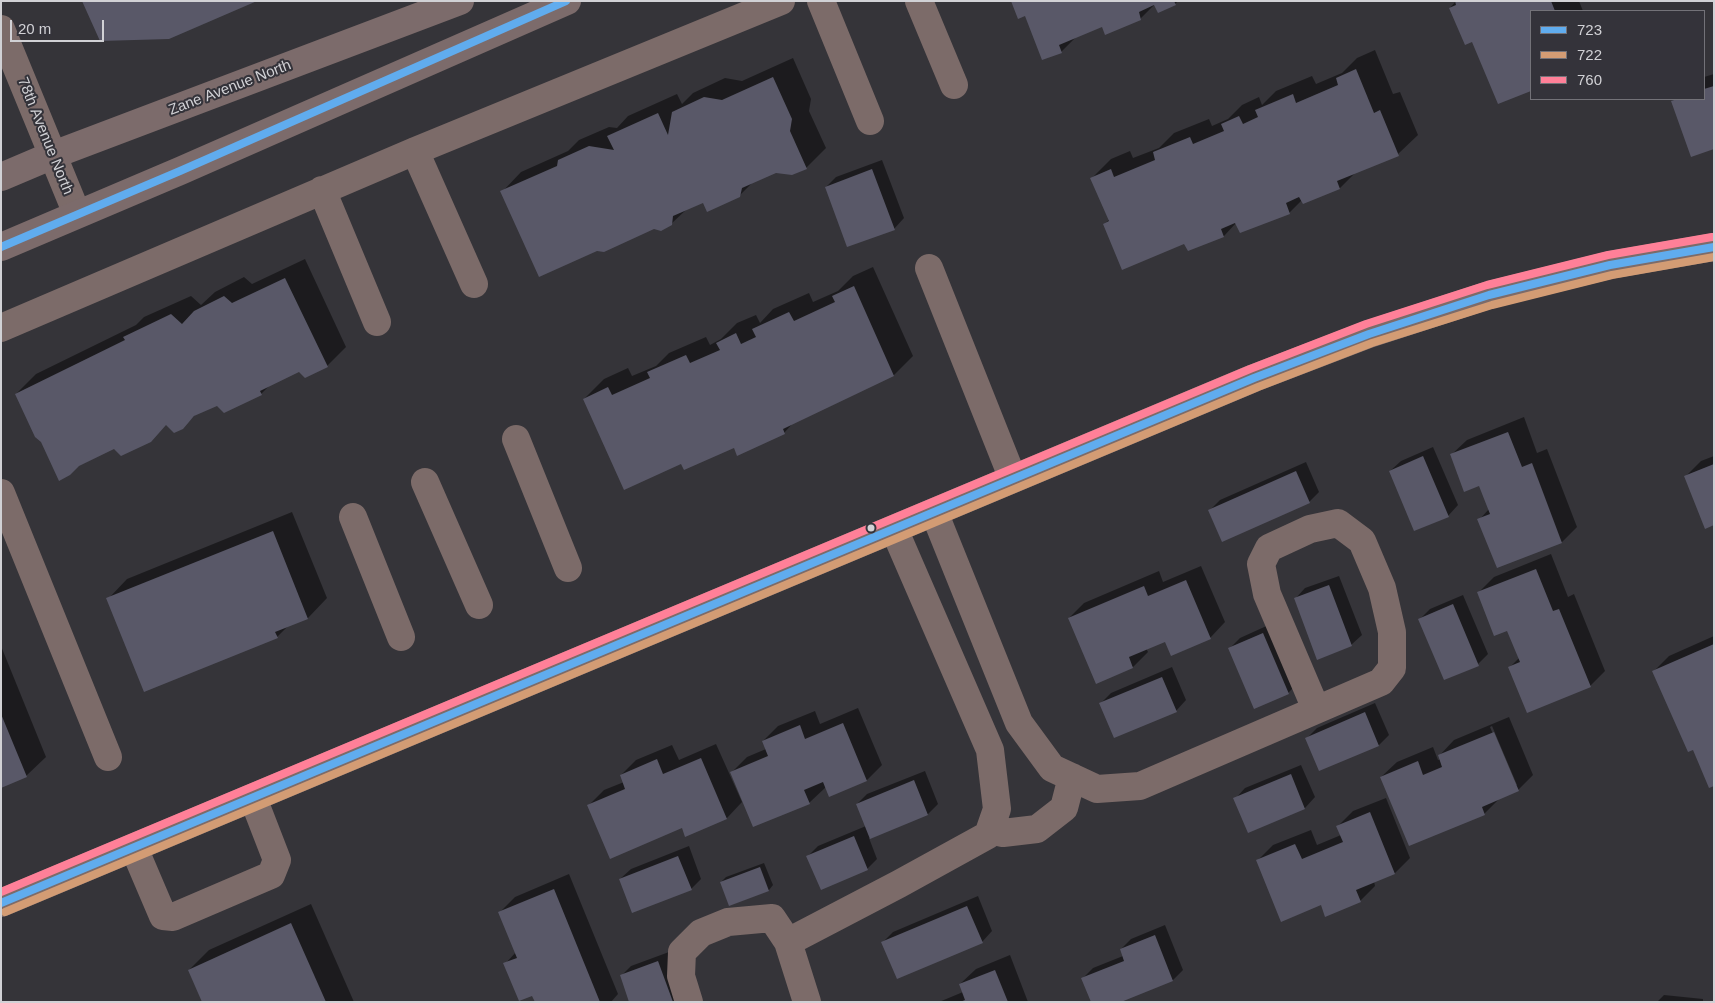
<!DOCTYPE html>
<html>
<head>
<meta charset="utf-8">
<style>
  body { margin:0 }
  #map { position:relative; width:1715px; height:1003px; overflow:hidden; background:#353439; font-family:Helvetica,sans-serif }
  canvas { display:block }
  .frame { position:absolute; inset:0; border:2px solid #d1d1d5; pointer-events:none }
  .legend { position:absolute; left:1530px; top:10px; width:175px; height:90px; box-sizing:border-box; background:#34333a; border:1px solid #737278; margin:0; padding:6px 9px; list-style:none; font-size:15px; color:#d1d1d5 }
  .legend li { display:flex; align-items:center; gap:10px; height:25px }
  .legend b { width:25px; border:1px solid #737278 }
  .scale { position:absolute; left:10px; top:20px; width:94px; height:22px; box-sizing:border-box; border:2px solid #d1d1d5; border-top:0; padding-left:6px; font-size:15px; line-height:18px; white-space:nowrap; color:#d1d1d5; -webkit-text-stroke:4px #34333a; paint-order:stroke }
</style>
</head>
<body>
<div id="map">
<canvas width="1715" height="1003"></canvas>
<div class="frame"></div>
<ul class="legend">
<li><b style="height:6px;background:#60acee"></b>723</li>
<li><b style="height:6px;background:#d39c74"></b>722</li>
<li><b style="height:6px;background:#ff8098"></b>760</li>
</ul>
<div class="scale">20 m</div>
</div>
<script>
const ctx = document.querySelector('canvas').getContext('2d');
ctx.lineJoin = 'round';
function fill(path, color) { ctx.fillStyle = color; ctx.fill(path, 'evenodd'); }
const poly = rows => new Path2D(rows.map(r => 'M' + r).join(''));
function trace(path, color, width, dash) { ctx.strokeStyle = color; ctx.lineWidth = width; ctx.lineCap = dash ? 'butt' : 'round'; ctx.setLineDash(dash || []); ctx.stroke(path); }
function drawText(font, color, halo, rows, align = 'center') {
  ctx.font = font + ' Helvetica,sans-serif'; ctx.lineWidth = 4; ctx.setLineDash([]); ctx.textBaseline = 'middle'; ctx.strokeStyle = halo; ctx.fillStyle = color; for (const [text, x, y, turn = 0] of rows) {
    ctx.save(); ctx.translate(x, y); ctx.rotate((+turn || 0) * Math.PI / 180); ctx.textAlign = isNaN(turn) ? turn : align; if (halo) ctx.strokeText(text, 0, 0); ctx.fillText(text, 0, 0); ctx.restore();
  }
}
fill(poly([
  [1012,1,1178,1,1175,4,1155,4,1140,19,1103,26,1076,37,1061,52],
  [1456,1,1579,1,1583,11,1531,11,1531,89,1499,102,1472,40,1450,8],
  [1375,50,1393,94,1400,92,1418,135,1398,154,1355,173,1340,188,1303,203,1302,200,1289,213,1236,223,1224,236,1188,250,1185,242,1104,224,1109,220,1092,178,1111,159,1130,151,1133,158,1159,148,1174,133,1209,119,1212,126,1228,119,1242,105,1259,97,1262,105,1276,91,1312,76,1316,84,1342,73,1357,58],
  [793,58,811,99,809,111,826,148,806,168,776,172,753,182,739,196,704,201,687,209,671,224,502,192,521,172,568,151,579,140,609,127,617,128,628,116,677,94,682,104,693,93,725,78,742,81],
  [1714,74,1714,148,1672,101,1675,99,1704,99,1704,77],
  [882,160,904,218,894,229,826,187,836,177],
  [305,259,346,347,327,366,299,371,271,384,261,394,217,404,196,414,182,428,167,424,114,448,42,441,16,394,36,374,136,325,144,317,191,296,201,305,215,292,244,277,252,284],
  [873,267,913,356,894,375,794,422,784,433,682,463,584,399,604,379,628,368,632,376,656,366,669,353,706,337,710,345,721,339,737,323,756,315,760,323,773,309,809,293,813,302,838,291,853,276],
  [1524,417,1537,453,1547,449,1577,527,1562,542,1497,567,1479,520,1489,509,1480,484,1451,455,1467,440],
  [1433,447,1458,505,1448,516,1390,471,1401,461],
  [1714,456,1714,524,1685,477,1701,461],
  [1306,462,1319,492,1309,502,1210,510,1220,500],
  [292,512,327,598,308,618,288,626,277,637,108,599,127,579],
  [1551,554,1568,597,1574,594,1605,671,1590,686,1510,667,1519,658,1508,629,1478,593,1494,577],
  [1201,566,1225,622,1210,638,1166,640,1146,648,1148,652,1133,667,1069,618,1084,603,1159,571,1163,582],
  [1339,576,1362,635,1351,645,1295,599,1305,588],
  [1463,595,1488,654,1478,664,1420,619,1430,609],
  [1273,623,1298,683,1288,693,1230,648,1240,638],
  [1714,636,1714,785,1654,671,1669,656],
  [1,646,46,757,26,776,1,786],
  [1172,667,1186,700,1176,711,1100,704,1111,693],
  [1375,703,1389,735,1379,745,1307,738,1317,728],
  [858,708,882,765,867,780,826,787,809,803,732,772,747,757,766,749,763,741,778,726,815,711,820,724],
  [1509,717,1533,775,1518,790,1499,799,1484,814,1381,777,1397,762,1433,747,1438,760,1441,759,1439,756,1454,740],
  [1492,726,1517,785,1515,785,1490,727],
  [716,744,742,802,727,818,686,835,683,826,589,805,604,790,624,782,621,775,636,760,672,745,679,760],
  [1301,765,1315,797,1305,808,1248,831,1235,799,1245,788],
  [925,771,938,804,928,814,869,838,877,859,867,869,808,856,818,846,866,826,857,804,867,794],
  [1386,798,1410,858,1395,873,1374,881,1375,886,1360,901,1321,904,1258,860,1273,845,1311,830,1317,845,1341,835,1338,826,1353,811],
  [689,846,701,879,691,889,620,879,631,869],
  [764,863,773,885,769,890,730,904,721,882,726,877],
  [569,874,618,994,611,1002,536,1002,533,994,505,964,516,952,500,912,515,897],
  [978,896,992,931,982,942,883,942,893,932],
  [311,904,354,1002,203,1002,189,970,209,950],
  [1165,925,1183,970,1173,980,1083,978,1093,968,1123,956,1121,949,1131,939],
  [669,952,687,1002,631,1002,621,976,631,966],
  [1010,955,1028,1002,939,1002,963,992,960,984,976,969],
  [1664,995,1703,999,1703,1002,1657,1002]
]), '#0007');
fill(poly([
  [82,1,257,1,169,39,100,41],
  [1011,1,1174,1,1176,5,1158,13,1154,5,1139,12,1141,20,1105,35,1102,27,1059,45,1062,53,1042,60,1025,16,1018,19],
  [1455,1,1551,1,1555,11,1531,11,1531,91,1498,104,1472,42,1465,45,1449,8,1456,5],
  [1356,69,1374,113,1380,110,1399,156,1337,181,1340,189,1303,204,1299,197,1286,203,1290,214,1240,233,1235,223,1221,229,1224,237,1188,251,1184,244,1122,270,1103,224,1109,221,1090,178,1111,169,1114,177,1155,160,1153,152,1190,137,1193,144,1224,131,1221,124,1239,116,1243,124,1258,117,1255,110,1293,94,1296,103,1338,85,1336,78],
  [773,77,792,119,790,131,807,169,792,175,776,173,742,188,740,197,707,212,703,203,673,216,672,225,661,231,654,229,604,252,597,251,539,277,500,191,557,166,558,160,589,146,614,150,607,136,658,113,668,135,672,112,704,97,722,100],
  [1714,86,1714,149,1691,157,1671,101,1677,99,1704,99,1704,89],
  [872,169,895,230,847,247,825,187],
  [285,278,328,367,305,378,299,372,260,391,262,395,224,413,217,406,194,416,183,429,174,433,166,425,151,442,121,456,114,449,79,466,70,475,59,481,41,442,35,437,15,394,125,340,123,337,171,314,182,324,194,311,224,296,232,303],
  [854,286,894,376,783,429,785,434,737,456,734,448,684,470,681,464,624,490,583,399,608,387,612,395,650,378,647,372,686,355,690,363,720,350,716,343,736,333,741,344,756,337,752,329,789,312,794,321,835,302,832,296],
  [1508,432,1522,467,1532,463,1562,543,1497,568,1477,519,1490,514,1479,486,1464,492,1450,454],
  [1423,456,1449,517,1414,531,1389,471],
  [1714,464,1714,525,1705,529,1684,476],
  [1296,471,1310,503,1222,542,1208,510],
  [273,531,308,619,275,632,278,638,144,692,106,598],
  [1536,569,1553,611,1559,609,1591,687,1527,713,1508,667,1520,662,1507,631,1494,636,1477,592],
  [1186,580,1211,639,1171,656,1165,642,1129,657,1133,668,1096,684,1068,618,1144,586,1148,596],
  [1329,585,1352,646,1317,660,1294,598],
  [1453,604,1479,666,1444,680,1418,619],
  [1263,633,1289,694,1254,709,1228,648],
  [1714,644,1714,786,1709,788,1693,750,1688,752,1652,671],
  [1162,677,1177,712,1114,738,1099,703],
  [1365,712,1379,746,1319,771,1305,738],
  [1,714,27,777,1,788],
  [843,723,867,781,829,797,823,782,804,790,810,804,753,827,730,772,768,756,762,741,800,725,805,739],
  [1494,732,1519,791,1482,807,1485,815,1409,846,1380,777,1418,761,1423,775,1442,767,1438,755],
  [701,758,727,819,685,837,682,828,610,859,587,805,625,789,620,775,657,759,663,774],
  [1291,774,1305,809,1248,833,1233,798],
  [914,780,928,815,870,839,856,804],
  [1370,812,1395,874,1356,890,1361,902,1325,917,1321,905,1281,922,1256,860,1295,844,1302,859,1343,842,1336,826],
  [854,836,868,870,821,890,806,856],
  [678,856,692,890,632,913,619,879],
  [760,867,769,891,729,906,720,882],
  [554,889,600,1002,535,1002,532,996,519,1001,503,963,517,958,498,912],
  [967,906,983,943,897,979,881,942],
  [291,923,326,1002,202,1002,188,970],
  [1155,935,1173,981,1121,1002,1091,1002,1081,978,1124,961,1120,949],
  [658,961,673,1002,629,1002,620,975],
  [995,970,1008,1002,960,1002,965,1000,959,984]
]), '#595868');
trace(poly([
  [821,1,870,121],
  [919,1,954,85],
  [1,29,77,214],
  [415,151,474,284],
  [322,190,377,322],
  [929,268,1013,479],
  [1,328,415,151,781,1],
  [516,439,568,568],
  [425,482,479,605],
  [1,493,108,757],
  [934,512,1019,723,1052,768,1097,789,1140,786,1381,682,1392,668,1392,632,1382,588,1362,541,1338,523,1310,529,1269,548,1261,564,1267,594,1316,709],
  [353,517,401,637],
  [990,830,1003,833,1037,829,1064,808,1072,777],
  [134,848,163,916,173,917,271,875,277,860,253,798],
  [1,903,1254,378,1369,334,1489,295,1610,265,1714,247],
  [788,942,899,884,988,835,997,809,990,750,894,529],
  [689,1002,681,976,682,952,701,933,728,922,772,918,788,942,807,1002]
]), '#7c6b69', 28);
trace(poly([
  [1,177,53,155,460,1],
  [1,247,180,171,567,1]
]), '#7c6b6b', 28);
trace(poly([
  [1,247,180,171,566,1],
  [1,903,1254,378,1369,334,1489,295,1610,265,1714,247]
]), '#60acee', 8);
trace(poly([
  [5,912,1258,387,1372,343,1492,305,1612,275,1714,257]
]), '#d39c74', 8);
trace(poly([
  [1,892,1250,369,1366,324,1487,285,1608,255,1712,237]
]), '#ff8098', 8);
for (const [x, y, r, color] of [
  [871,528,4.5,"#d1d1d5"]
]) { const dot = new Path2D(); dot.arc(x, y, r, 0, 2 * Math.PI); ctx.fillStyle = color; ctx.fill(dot); trace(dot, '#34333a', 2); }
drawText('15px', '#d1d1d5', '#34333a', [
  ["Zane Avenue North",230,88,-21],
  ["78th Avenue North",45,136,68]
]);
</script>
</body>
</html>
